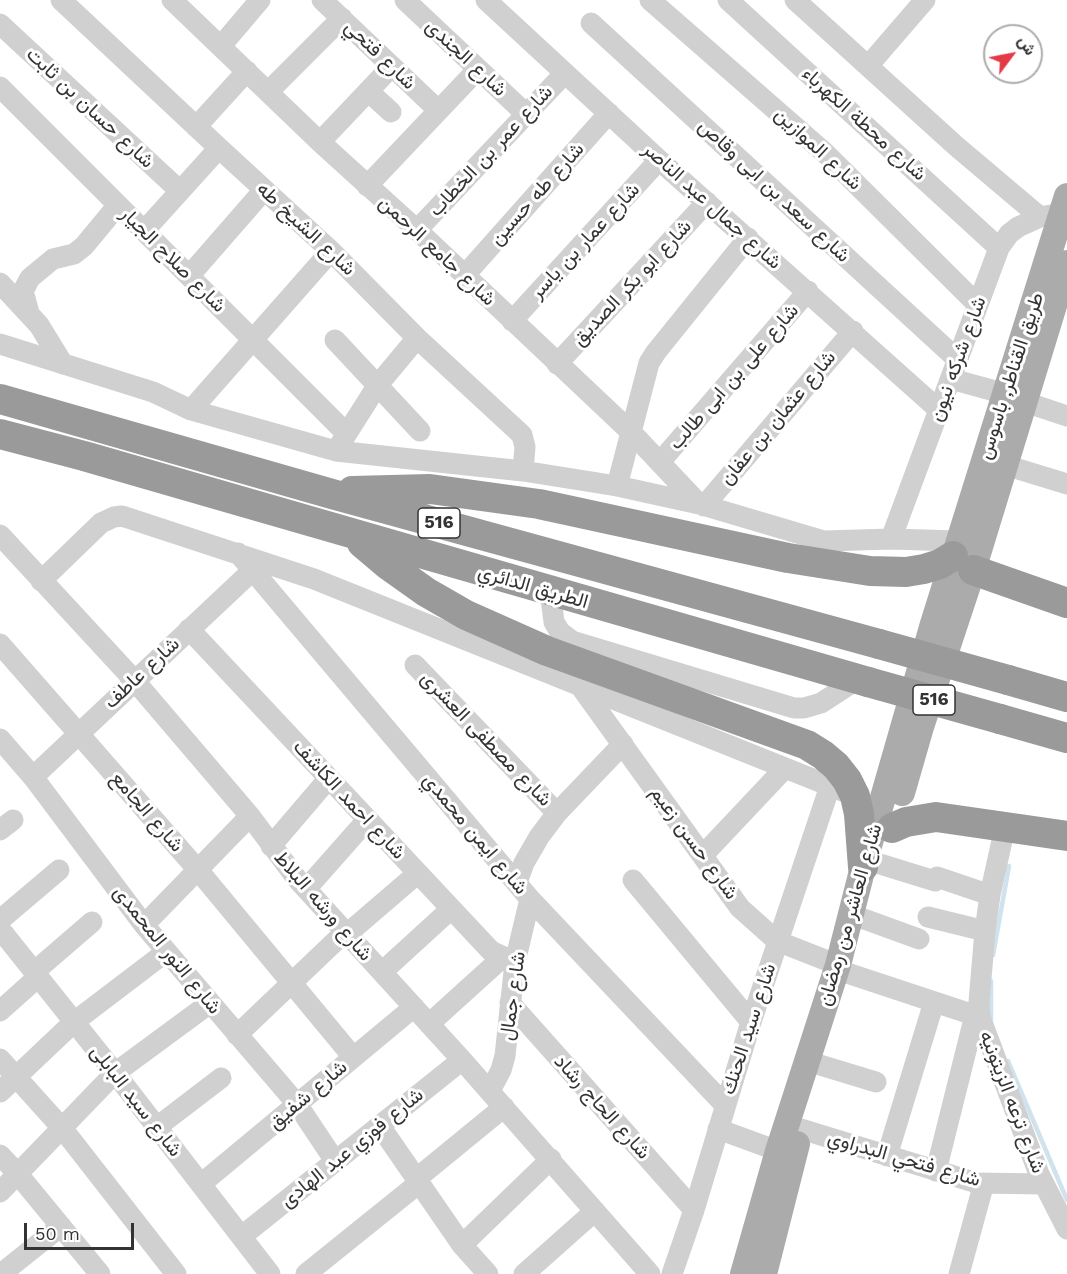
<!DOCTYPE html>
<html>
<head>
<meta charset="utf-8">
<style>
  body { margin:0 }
  #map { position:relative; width:1067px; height:1274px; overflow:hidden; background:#fff; font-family:"Work Sans",Vazirmatn,sans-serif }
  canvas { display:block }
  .north { position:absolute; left:983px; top:24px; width:60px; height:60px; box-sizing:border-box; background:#fff; border:2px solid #adadad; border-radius:50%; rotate:58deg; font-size:16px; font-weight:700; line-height:24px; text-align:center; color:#333 }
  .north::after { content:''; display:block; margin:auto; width:21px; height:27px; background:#e63946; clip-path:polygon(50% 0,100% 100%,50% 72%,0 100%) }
  .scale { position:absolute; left:24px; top:1223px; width:110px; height:27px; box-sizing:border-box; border:3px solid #333; border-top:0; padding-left:8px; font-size:18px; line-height:21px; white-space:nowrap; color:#333; -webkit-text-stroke:4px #fff; paint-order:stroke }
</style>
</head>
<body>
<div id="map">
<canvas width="1067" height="1274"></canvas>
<div class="north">ش</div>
<div class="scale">50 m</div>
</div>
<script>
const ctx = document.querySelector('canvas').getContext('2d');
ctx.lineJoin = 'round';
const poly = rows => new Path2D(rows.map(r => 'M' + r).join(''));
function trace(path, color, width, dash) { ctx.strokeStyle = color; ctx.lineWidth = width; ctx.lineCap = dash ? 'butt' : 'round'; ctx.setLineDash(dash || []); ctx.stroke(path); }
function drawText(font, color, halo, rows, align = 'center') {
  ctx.font = font + ' "Work Sans",Vazirmatn,sans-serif'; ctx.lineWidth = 6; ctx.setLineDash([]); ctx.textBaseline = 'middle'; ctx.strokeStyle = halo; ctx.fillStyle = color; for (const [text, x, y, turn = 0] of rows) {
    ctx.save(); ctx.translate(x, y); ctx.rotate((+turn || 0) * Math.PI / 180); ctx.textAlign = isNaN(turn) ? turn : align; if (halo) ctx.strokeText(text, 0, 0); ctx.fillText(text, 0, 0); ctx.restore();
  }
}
trace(poly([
  [993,955,1009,866],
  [991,981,991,1020],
  [1008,1061,1067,1200]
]), '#cfe2ee', 4.5);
trace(poly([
  [61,0,219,148,331,251,417,338,522,435,525,447,523,471],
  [172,0,320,142,417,230,632,433,699,504],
  [322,0,438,110],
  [405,0,527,115],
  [486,0,659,160,939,410],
  [650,0,825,153,978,305],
  [728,0,999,248],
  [795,0,956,146,1040,217],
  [591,23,958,360],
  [0,24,180,191],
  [221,46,260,0],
  [868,66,925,0],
  [0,87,346,433],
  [368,91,391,112],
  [268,92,342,18],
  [196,127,247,71],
  [320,142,392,66],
  [367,186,478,69],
  [417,230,565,73],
  [144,231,219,148],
  [189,276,264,190],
  [464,276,609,113],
  [0,283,39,325,63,364],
  [29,313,23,291,30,278,53,259,74,254,84,246,118,205],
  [512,321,659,160],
  [335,340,420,431],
  [0,344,153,392,191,410,336,451,523,471,617,486,699,504,824,541,891,539,957,541],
  [557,364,707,202],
  [951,379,1006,394],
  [1025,402,1067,416],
  [191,410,331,251],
  [339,446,377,386,417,338],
  [660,462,808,291],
  [1005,465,1067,484],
  [617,486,649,363,656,352,748,238],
  [704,506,853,331],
  [0,535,134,680,250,816,297,879,462,1060,650,1274],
  [891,539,999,248,1009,234,1018,227,1040,217,1062,213],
  [238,553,530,899,724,1104],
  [41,581,101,523,114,517,122,516,314,579,855,796],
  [550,591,554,622,560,632,572,641,794,708,804,708,821,703,858,679],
  [189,629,491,951,515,962],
  [0,644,198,870,353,1057],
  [415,665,557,813],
  [581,687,740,908,777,941,838,965],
  [0,739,33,777,144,925,297,1104,335,1161],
  [33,777,253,570],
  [1005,827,990,895,985,931,979,1002,980,1017,1039,1174,1067,1229],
  [0,830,13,820],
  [271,846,329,778],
  [703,855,785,768],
  [880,864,935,881,937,877,990,895],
  [633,880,751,1022],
  [517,882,524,863,539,837,557,813,623,744],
  [306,889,367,820],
  [928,917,985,931],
  [864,919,919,939],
  [0,920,59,870],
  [144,925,250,816],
  [0,929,115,1073,270,1274],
  [347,934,418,873],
  [34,972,92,922],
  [382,972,451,909],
  [847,973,980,1017],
  [510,1003,694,1210],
  [0,1011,38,977],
  [429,1024,503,957],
  [237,1035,345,932],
  [0,1059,62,1128,176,1274],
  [820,1065,876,1082],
  [490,1091,501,1070,505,1056,515,962,530,899],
  [0,1092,74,1022,166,952],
  [380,1126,462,1245,488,1274],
  [157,1127,221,1078],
  [718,1129,778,1151],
  [801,1129,977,1183,1044,1184],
  [0,1155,17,1173,100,1274],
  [887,1156,934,1002],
  [936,1171,975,1015],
  [416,1179,504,1107],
  [201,1184,414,1007],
  [0,1192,115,1073,210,1003],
  [242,1236,462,1060],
  [462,1245,551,1159],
  [1,1274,61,1226],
  [306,1274,419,1183],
  [524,1274,595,1211],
  [672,1274,694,1210,751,1022,830,786],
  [959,1274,984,1183]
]), '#d0d0d0', 21);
trace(poly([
  [902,793,921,727,973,570,1067,263],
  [743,1274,778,1151,838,965,863,867,932,627,1067,196],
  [764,1274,797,1144]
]), '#ababab', 26);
trace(poly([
  [0,399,332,494,879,644],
  [0,434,84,456,868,682],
  [352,491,430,489,539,504,788,558,870,571,906,572,924,569,940,564,953,556],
  [362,543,388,565,426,592,466,615,547,651,807,745,823,755,836,766,847,780,855,796,859,814,863,867],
  [973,570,1067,603],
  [1008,680,1067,697],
  [1000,719,1067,738],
  [892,828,906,822,936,817,1067,836]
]), '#9a9a9a', 30);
trace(poly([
  [879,644,1008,680],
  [868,682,1000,719]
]), '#9a9a9a', 30);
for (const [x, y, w] of [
  [439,523,42],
  [934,700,42]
]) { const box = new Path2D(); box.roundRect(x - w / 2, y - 15, w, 30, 4.5); ctx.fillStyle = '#fff'; ctx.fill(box); trace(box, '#333', 1.5); }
drawText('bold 18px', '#333', null, [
  ["516",439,523],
  ["516",934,700]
]);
drawText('20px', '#333', '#fff', [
  ["شارع فتحي",380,55,44],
  ["شارع الجندى",466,58,43],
  ["شارع حسان بن ثابت",90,108,43],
  ["شارع محطة الكهرباء",864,124,42],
  ["شارع الموازين",818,149,43],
  ["شارع عمر بن الخطاب",491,151,-47],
  ["شارع سعد بن ابى وقاص",774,191,43],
  ["شارع طه حسين",537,194,-48],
  ["شارع جمال عبد الناصر",712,206,42],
  ["شارع الشيخ طه",306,229,43],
  ["شارع عمار بن ياسر",585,241,-47],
  ["شارع جامع الرحمن",437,251,43],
  ["شارع صلاح الجيار",173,260,45],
  ["شارع ابو بكر الصديق",632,283,-47],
  ["شارع شركه نيون",958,359,-70],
  ["طريق القناطر, باسوس",1011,376,-72],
  ["شارع على بن ابى طالب",734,377,-49],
  ["شارع عثمان بن عفان",778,418,-50],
  ["الطريق الدائري",533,587,16],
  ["شارع عاطف",142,673,-43],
  ["شارع مصطفى العشرى",486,739,46],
  ["شارع احمد الكاشف",349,800,47],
  ["شارع الجامع",147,812,49],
  ["شارع ايمن محمدي",475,834,50],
  ["شارع حسن زعيم",694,843,54],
  ["شارع ورشه البلاط",323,906,49],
  ["شارع العاشر من رمضان",850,915,-74],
  ["شارع النور المحمدى",167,950,51],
  ["شارع جمال",513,996,-82],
  ["شارع سيد الحنك",749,1029,-72],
  ["شارع شفيق",308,1095,-40],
  ["شارع سيد البابلى",136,1101,52],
  ["شارع ترعه الزيتونيه",1012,1102,69],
  ["شارع الحاج رشاد",602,1107,48],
  ["شارع فوزي عبد الهادى",352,1148,-39],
  ["شارع فتحي البدراوي",904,1159,16]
]);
</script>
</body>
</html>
